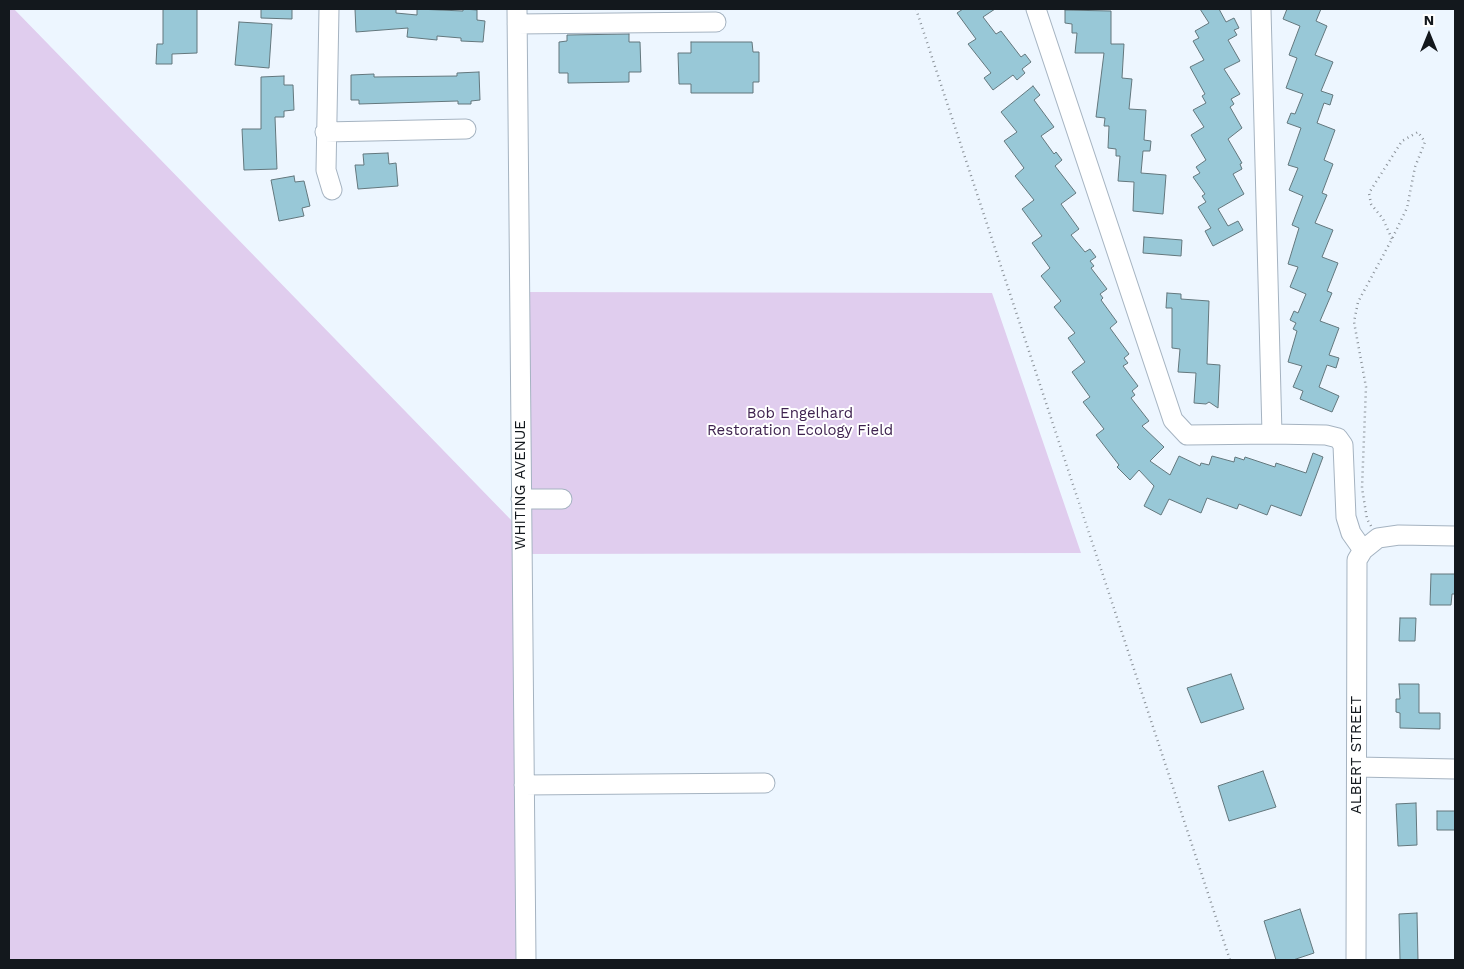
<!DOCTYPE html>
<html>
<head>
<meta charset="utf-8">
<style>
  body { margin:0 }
  #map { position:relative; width:1464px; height:969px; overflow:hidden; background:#edf6ff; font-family:"Work Sans",sans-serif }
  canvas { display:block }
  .frame { position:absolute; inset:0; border:10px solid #13181d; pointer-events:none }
  .north { position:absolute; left:1404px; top:10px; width:50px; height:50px; -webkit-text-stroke:4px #fff; paint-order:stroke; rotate:0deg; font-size:14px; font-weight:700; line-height:20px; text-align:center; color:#13181d }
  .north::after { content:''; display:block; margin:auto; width:18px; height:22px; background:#13181d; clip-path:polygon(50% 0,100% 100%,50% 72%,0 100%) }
</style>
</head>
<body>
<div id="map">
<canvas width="1464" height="969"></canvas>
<div class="frame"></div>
<div class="north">N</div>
</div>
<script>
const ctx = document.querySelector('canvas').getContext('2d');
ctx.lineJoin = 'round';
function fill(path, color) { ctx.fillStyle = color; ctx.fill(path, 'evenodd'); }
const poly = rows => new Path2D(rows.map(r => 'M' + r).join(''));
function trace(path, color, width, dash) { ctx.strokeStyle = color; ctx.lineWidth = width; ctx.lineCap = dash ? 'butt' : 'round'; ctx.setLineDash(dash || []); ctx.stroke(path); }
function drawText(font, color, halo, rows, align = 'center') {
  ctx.font = font + ' "Work Sans",sans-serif'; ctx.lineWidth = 4; ctx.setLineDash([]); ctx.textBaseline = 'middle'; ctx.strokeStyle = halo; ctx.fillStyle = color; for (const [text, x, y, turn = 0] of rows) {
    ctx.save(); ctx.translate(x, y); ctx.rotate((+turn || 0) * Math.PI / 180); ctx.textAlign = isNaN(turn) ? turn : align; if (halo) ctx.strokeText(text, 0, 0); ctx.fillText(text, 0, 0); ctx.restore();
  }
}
fill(poly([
  [9,9,14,9,514,523,519,960,9,960],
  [519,292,992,293,1081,553,521,554]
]), '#e0cdee');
const building = poly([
  [163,9,197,9,197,53,172,54,172,64,156,64,157,44,163,44,163,9],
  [261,9,292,9,292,19,261,18,261,9],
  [355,9,396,9,396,13,417,15,417,9,463,11,463,9,477,10,477,20,485,21,483,42,461,41,461,38,437,36,437,40,407,37,408,28,356,32,355,9],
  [963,9,995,9,983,17,996,34,1001,31,1021,57,1025,54,1031,62,1022,69,1025,73,1017,80,1013,75,993,90,984,78,991,73,968,44,976,39,957,13,963,9],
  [1200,9,1219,9,1226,22,1234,18,1239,28,1234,30,1237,35,1228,40,1240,61,1224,69,1240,94,1231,99,1234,104,1230,107,1242,128,1228,139,1242,163,1240,164,1242,169,1233,174,1244,194,1218,209,1228,226,1238,221,1243,230,1213,246,1205,231,1211,228,1198,207,1206,202,1202,196,1205,194,1193,177,1200,173,1196,167,1206,160,1191,135,1204,127,1193,110,1206,103,1202,96,1205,94,1190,67,1204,60,1193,41,1199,38,1195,31,1209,23,1200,9],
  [1287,9,1321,9,1316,21,1327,26,1315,55,1333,62,1321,91,1333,95,1330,105,1324,103,1317,123,1335,130,1324,160,1333,164,1322,193,1327,195,1315,223,1333,230,1322,257,1338,263,1327,291,1332,293,1320,321,1339,328,1329,355,1339,358,1336,368,1327,365,1319,387,1339,396,1332,412,1300,399,1303,391,1293,387,1302,366,1288,362,1297,331,1293,329,1296,323,1290,320,1294,311,1298,313,1306,294,1290,287,1298,267,1288,264,1299,228,1292,225,1303,196,1289,190,1298,168,1288,165,1301,128,1287,123,1291,113,1295,114,1303,94,1286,88,1297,58,1289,55,1300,26,1283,19,1287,9],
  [1065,10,1111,11,1111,44,1124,44,1122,78,1132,79,1129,109,1146,110,1144,140,1151,141,1150,151,1143,151,1141,173,1166,175,1163,214,1133,211,1134,182,1118,181,1120,156,1116,156,1116,149,1108,148,1109,126,1104,126,1105,118,1096,117,1104,53,1075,53,1077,33,1072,33,1072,24,1065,23,1065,10],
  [239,22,272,24,269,68,235,65,239,22],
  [629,34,629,42,640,42,641,72,629,72,629,82,568,83,568,73,559,73,559,42,567,41,567,35,629,34],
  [691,42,752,42,753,52,759,52,759,82,753,82,753,93,691,93,691,84,679,84,678,53,691,53,691,42],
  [479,72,480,100,471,101,471,104,458,104,458,101,359,104,359,100,351,100,351,75,374,74,374,77,457,76,457,73,479,72],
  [284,76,284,85,293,85,294,110,284,111,284,117,275,117,277,169,244,170,242,129,261,129,261,77,284,76],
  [1033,86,1040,95,1034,100,1054,127,1041,136,1054,154,1056,152,1062,160,1055,166,1076,193,1061,204,1079,229,1071,235,1085,252,1090,249,1096,257,1090,261,1094,266,1091,268,1107,289,1100,294,1103,298,1101,300,1117,322,1110,328,1129,354,1124,358,1128,363,1123,366,1138,386,1132,391,1135,395,1131,398,1149,421,1142,426,1164,447,1150,461,1170,475,1179,456,1200,466,1201,463,1209,465,1212,456,1234,462,1235,457,1244,460,1245,457,1275,467,1276,463,1306,473,1313,453,1323,457,1301,516,1271,505,1267,515,1239,504,1237,509,1207,498,1201,513,1169,499,1161,515,1144,506,1154,486,1139,470,1130,480,1117,467,1119,465,1096,435,1104,429,1083,402,1090,397,1072,372,1085,362,1068,338,1075,333,1054,307,1061,301,1041,276,1050,268,1032,243,1042,236,1022,209,1034,200,1015,176,1024,168,1004,141,1017,132,1001,112,1033,86],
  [388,153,389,164,396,163,398,186,358,189,355,165,364,165,363,154,388,153],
  [294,176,295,182,304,181,310,206,302,208,304,216,279,221,271,180,294,176],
  [1144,237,1182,240,1181,256,1143,253,1144,237],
  [1167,293,1181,294,1181,299,1209,301,1207,364,1220,365,1218,408,1209,402,1206,404,1194,403,1196,373,1178,372,1180,349,1172,348,1172,308,1166,308,1167,293],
  [1431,574,1455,574,1455,594,1452,594,1451,605,1430,605,1431,574],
  [1400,618,1416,618,1415,641,1399,641,1400,618],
  [1231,674,1244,709,1201,723,1187,688,1231,674],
  [1399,684,1419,684,1419,713,1440,713,1440,729,1400,728,1400,713,1396,712,1396,699,1400,699,1399,684],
  [1263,771,1276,807,1229,821,1218,786,1263,771],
  [1416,803,1417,845,1398,846,1396,804,1416,803],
  [1437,811,1455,811,1455,830,1437,830,1437,811],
  [1300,909,1314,953,1293,960,1276,960,1264,921,1300,909],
  [1417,913,1418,960,1400,960,1399,914,1417,913]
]);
fill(building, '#98c8d7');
trace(building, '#63777d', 1);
const minor = poly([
  [329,9,326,170,332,190],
  [517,9,526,960],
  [1036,9,1173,420,1187,435,1272,434,1326,435,1338,438,1343,445,1346,517,1351,533,1363,550],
  [1261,9,1272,434],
  [517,24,716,22],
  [325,132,466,129],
  [521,499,562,499],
  [1357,767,1455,769],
  [524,785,765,783],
  [1356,960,1357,560,1363,550,1378,538,1399,535,1455,536]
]);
trace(minor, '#a5b3c1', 21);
trace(poly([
  [916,9,1230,960],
  [1371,526,1367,519,1362,488,1366,387,1354,322,1358,302,1392,239,1407,208,1415,167,1425,142,1418,132,1402,141,1369,193,1371,204,1383,219,1392,239]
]), '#8b9299', 2.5, [1, 4]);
trace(minor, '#fff', 19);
drawText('15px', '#3e224f', '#fff', [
  ["Bob Engelhard",800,414],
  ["Restoration Ecology Field",800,431]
]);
drawText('15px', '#13181d', '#fff', [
  ["WHITING AVENUE",521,485,-90],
  ["ALBERT STREET",1357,755,-90]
]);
</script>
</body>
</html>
